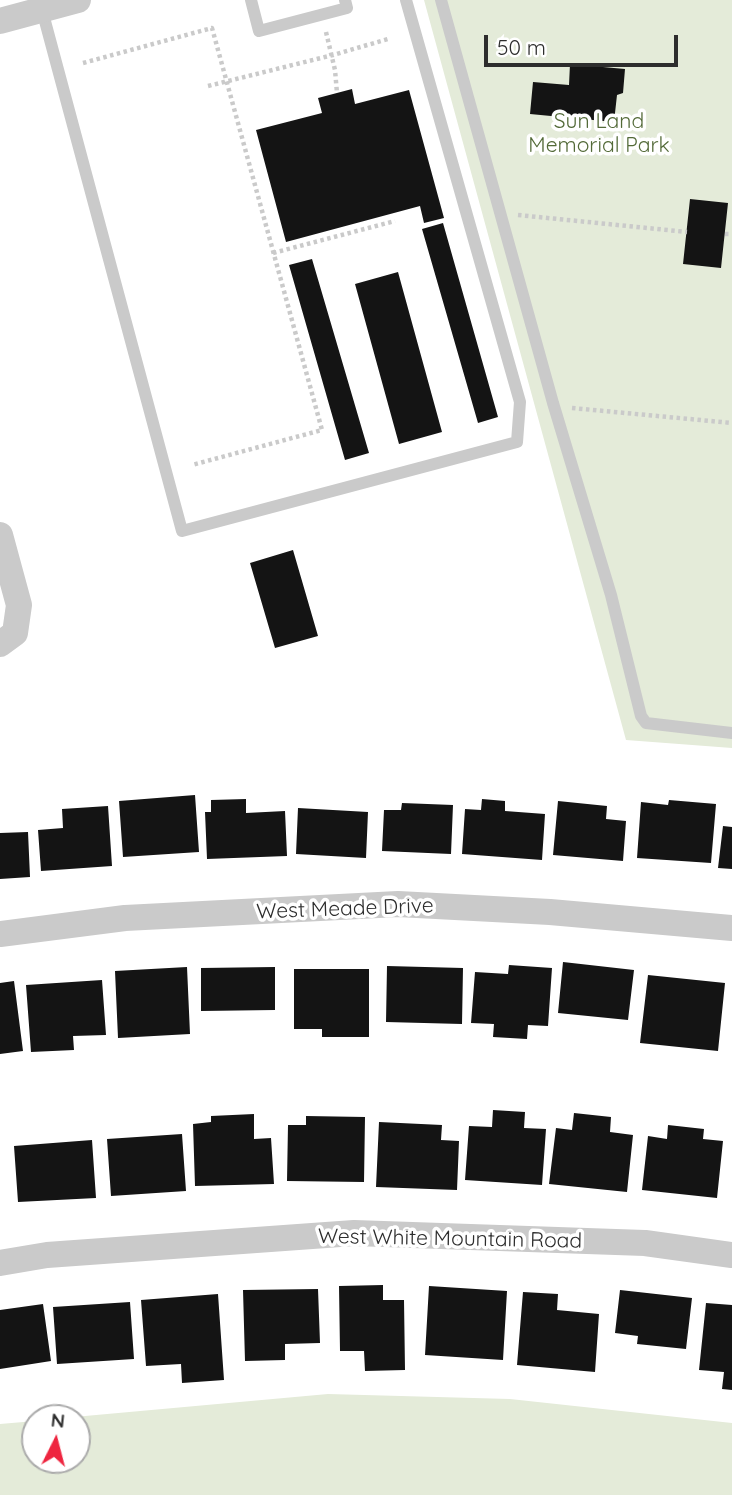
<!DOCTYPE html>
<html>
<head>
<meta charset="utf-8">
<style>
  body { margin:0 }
  #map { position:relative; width:732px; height:1495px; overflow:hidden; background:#fff; font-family:Quicksand,sans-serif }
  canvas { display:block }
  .north { position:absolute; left:21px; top:1404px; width:70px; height:70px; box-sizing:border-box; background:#fff; border:2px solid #ababab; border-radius:50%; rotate:6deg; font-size:19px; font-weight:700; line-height:28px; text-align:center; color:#2d2d2d }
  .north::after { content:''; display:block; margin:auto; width:24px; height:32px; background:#ee253f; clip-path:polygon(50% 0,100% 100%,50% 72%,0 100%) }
  .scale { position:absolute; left:484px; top:35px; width:194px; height:32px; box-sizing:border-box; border:4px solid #2d2d2d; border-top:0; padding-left:9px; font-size:21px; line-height:24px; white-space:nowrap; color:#2d2d2d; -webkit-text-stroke:5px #fff; paint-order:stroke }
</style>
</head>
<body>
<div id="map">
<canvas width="732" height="1495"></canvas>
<div class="north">N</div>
<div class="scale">50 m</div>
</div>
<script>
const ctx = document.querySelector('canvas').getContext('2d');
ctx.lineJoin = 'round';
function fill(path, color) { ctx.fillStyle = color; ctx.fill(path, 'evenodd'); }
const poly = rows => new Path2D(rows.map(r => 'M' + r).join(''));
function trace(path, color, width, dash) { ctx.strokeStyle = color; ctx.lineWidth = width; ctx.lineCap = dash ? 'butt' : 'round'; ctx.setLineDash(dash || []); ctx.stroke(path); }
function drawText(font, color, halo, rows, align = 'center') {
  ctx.font = font + ' Quicksand,sans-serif'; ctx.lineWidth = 7; ctx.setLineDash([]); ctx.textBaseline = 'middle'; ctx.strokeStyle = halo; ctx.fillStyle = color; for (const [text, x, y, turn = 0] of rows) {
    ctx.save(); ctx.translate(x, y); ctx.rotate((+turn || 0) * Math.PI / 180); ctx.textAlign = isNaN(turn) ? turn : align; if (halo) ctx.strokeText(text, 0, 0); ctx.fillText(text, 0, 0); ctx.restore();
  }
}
fill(poly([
  [424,0,732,0,732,748,626,740],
  [328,1394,510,1399,732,1423,732,1495,0,1495,0,1424,35,1421,35,1460,77,1460,77,1418,63,1418]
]), '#e4ebd9');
fill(poly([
  [570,64,625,69,623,93,617,95,614,122,530,114,533,82,569,85],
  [352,89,355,104,409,90,444,218,424,223,420,206,286,242,256,130,322,113,318,98],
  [690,199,728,203,721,268,683,264],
  [443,223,498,417,478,423,422,229],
  [312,259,369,453,345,460,289,265],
  [398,272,442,432,399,444,355,284],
  [293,550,318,636,275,648,250,563],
  [195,795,199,852,123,857,119,801],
  [246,799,246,813,285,811,287,856,207,859,205,812,211,812,211,800],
  [482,799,505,801,505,811,545,814,542,860,462,854,465,809,481,810],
  [669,800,716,804,711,863,637,858,641,802,668,805],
  [558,801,607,806,606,819,626,821,623,861,553,855],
  [402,803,453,805,451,854,382,851,384,810,401,810],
  [108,806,112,866,41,871,38,830,63,828,62,809],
  [298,808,368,812,366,858,296,854],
  [723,826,732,827,732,869,718,868],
  [28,832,30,877,0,879,0,833],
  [563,962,634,970,628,1020,558,1013],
  [509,965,552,968,548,1026,528,1025,527,1039,493,1037,494,1024,471,1023,475,972,508,974],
  [387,966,463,968,462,1024,386,1022],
  [187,967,190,1034,118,1038,115,971],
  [275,967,275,1010,201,1011,201,968],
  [294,969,369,969,369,1037,322,1037,322,1029,294,1029],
  [648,975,725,983,718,1051,640,1043],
  [102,980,106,1035,73,1036,74,1050,31,1052,26,985],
  [14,981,23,1051,0,1054,0,983],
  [493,1110,525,1112,524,1128,546,1129,542,1185,465,1180,469,1126,492,1127],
  [574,1113,611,1117,610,1132,633,1135,627,1192,549,1184,556,1128,572,1130],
  [254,1114,254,1139,271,1138,274,1184,195,1186,193,1124,211,1122,211,1116],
  [306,1116,365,1117,364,1182,287,1181,288,1125,306,1125],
  [379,1122,442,1125,441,1140,459,1141,457,1190,376,1187],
  [668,1125,704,1129,703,1139,723,1141,717,1198,642,1190,648,1136,667,1139],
  [182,1134,186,1191,111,1196,107,1139],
  [92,1140,96,1198,18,1202,14,1146],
  [383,1285,383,1300,404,1300,405,1370,365,1371,364,1351,340,1351,339,1286],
  [429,1286,507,1291,503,1360,425,1355],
  [318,1289,320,1343,285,1344,285,1360,245,1361,243,1290],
  [620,1290,692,1298,686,1349,637,1344,638,1336,615,1333],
  [523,1292,558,1294,557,1310,599,1314,595,1372,517,1365],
  [218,1294,224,1380,182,1383,181,1364,146,1366,141,1300],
  [130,1302,134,1359,57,1364,53,1307],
  [706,1303,732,1305,732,1390,722,1389,724,1372,699,1370],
  [43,1304,51,1361,0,1369,0,1310]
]), '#141414');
trace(poly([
  [326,32,335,70,337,93],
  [83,63,212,28,322,430,192,465],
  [208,86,333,55,388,39],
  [518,215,687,232],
  [725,234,732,234],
  [273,253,395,221],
  [572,408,732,423]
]), '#cacaca', 4.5, [3.5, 3.5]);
trace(poly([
  [251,0,259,31,347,8,345,0],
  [441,0,553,403,611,595,641,716,646,723,732,733],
  [42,10,182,531,517,442,520,402,406,0]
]), '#cacaca', 12);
trace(poly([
  [0,21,78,0],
  [0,535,19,605,15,633,0,644],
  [0,934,125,918,398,904,550,912,732,928],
  [0,1263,47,1255,354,1233,645,1243,732,1255]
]), '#cacaca', 26);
drawText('21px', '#536a38', '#fff', [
  ["Sun Land",599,122],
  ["Memorial Park",599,146]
]);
drawText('21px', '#2d2d2d', '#fff', [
  ["West Meade Drive",345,909,-2],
  ["West White Mountain Road",450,1239,1]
]);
</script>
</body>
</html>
